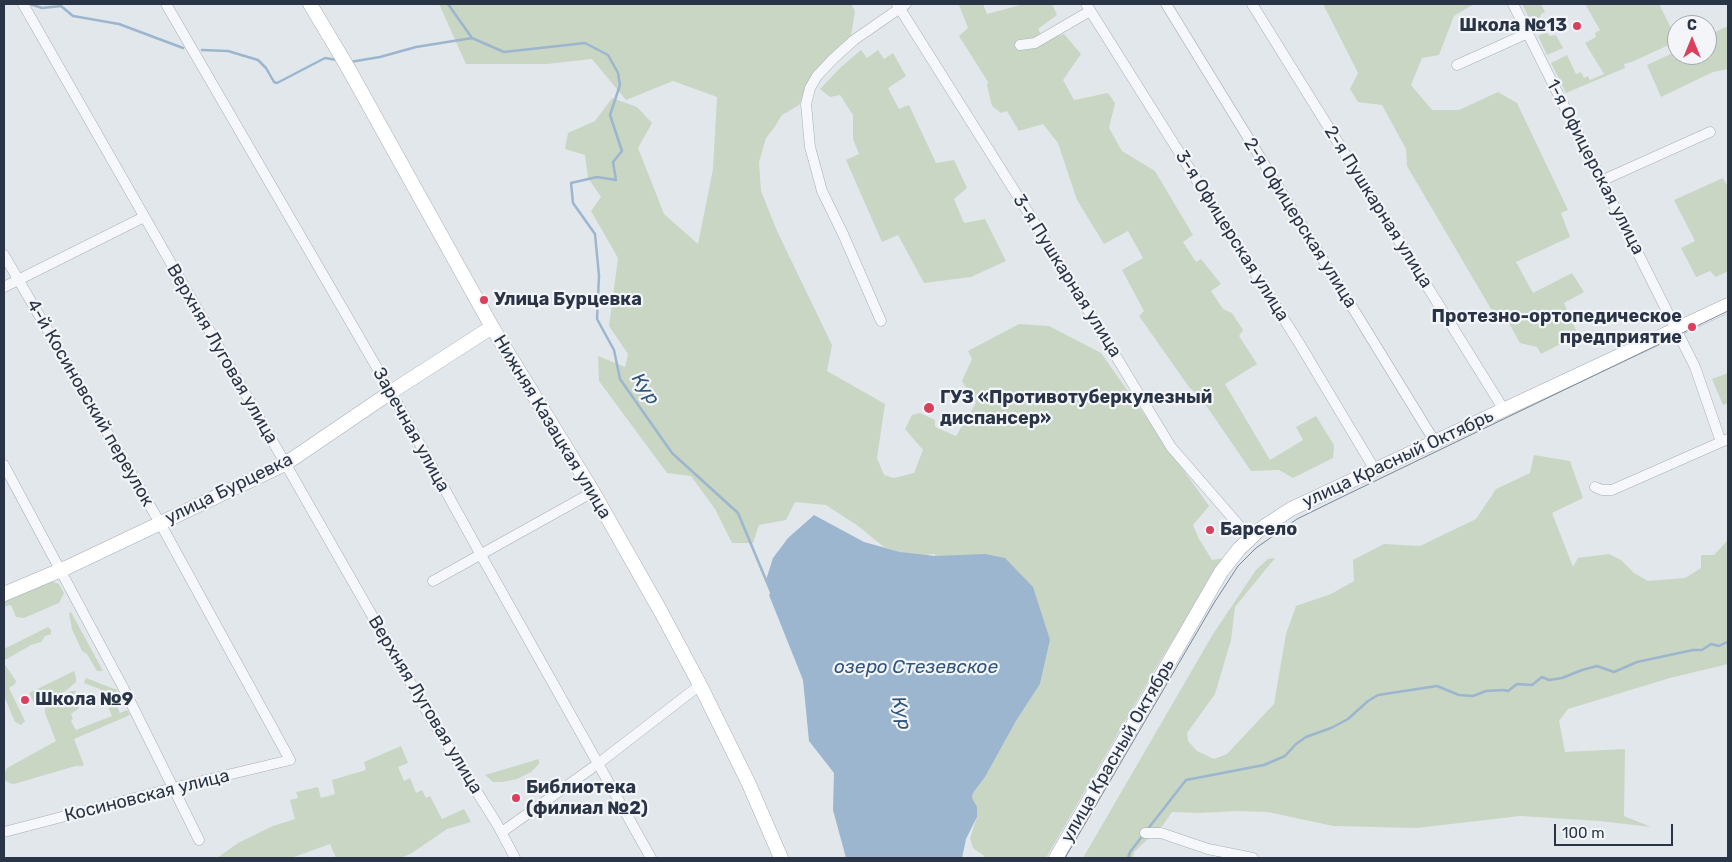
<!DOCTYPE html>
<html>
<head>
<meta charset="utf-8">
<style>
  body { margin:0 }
  #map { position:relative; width:1732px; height:862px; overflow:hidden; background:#e2e7ec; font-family:Rubik,sans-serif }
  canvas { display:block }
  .frame { position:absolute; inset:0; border:5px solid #293446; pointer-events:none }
  .north { position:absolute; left:1667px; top:15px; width:50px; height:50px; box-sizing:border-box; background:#f3f5f9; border:1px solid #a2a8b1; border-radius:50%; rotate:0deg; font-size:14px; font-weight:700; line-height:20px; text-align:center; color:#293446 }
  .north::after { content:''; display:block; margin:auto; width:18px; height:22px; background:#da3f5c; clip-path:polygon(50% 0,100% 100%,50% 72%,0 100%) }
  .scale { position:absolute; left:1554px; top:824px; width:119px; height:22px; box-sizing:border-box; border:2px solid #293446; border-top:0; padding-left:6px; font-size:15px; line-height:18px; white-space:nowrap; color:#293446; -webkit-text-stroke:4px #f3f5f9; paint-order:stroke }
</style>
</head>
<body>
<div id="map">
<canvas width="1732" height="862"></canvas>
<div class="frame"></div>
<div class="north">С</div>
<div class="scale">100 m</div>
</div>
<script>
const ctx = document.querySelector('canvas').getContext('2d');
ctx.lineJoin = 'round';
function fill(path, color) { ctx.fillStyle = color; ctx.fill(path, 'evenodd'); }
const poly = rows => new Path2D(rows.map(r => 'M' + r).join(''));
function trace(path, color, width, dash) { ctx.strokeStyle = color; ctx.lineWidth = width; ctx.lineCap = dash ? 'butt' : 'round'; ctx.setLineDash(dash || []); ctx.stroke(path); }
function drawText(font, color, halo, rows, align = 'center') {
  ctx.font = font + ' Rubik,sans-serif'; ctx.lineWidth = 4.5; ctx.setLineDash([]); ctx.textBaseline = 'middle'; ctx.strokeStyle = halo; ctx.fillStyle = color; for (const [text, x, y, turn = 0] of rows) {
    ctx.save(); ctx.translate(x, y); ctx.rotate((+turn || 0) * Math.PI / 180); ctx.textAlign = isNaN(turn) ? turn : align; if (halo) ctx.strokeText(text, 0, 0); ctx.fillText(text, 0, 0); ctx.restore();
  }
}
fill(poly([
  [439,4,851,4,855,11,850,42,807,89,799,105,782,115,774,128,766,138,759,162,761,191,777,231,832,345,827,371,885,404,877,458,884,475,894,478,914,473,923,450,905,429,912,415,920,413,935,420,935,427,956,436,976,403,962,381,972,359,968,351,1019,324,1049,326,1101,353,1209,506,1193,525,1199,539,1212,560,1224,558,1157,666,1046,858,983,858,984,856,973,848,970,838,977,817,972,798,973,793,985,777,1016,721,1040,684,1050,640,935,556,935,554,913,556,884,547,858,526,826,505,795,502,786,520,759,525,753,543,732,543,715,509,691,476,667,473,599,381,598,356,625,367,628,354,609,326,618,258,591,211,601,197,588,178,585,155,565,149,568,133,595,121,612,98,637,107,652,123,638,148,664,214,698,244,713,169,717,97,673,81,626,100,592,59,547,64,466,64],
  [961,4,983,4,987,14,1024,4,1052,4,1057,15,1038,29,1044,40,1064,34,1081,54,1063,80,1074,100,1108,93,1115,103,1109,128,1122,151,1155,171,1193,235,1183,242,1196,262,1201,259,1221,284,1211,291,1223,309,1232,313,1243,330,1239,336,1257,364,1225,384,1270,460,1303,440,1296,427,1316,416,1334,445,1333,458,1293,478,1279,470,1251,471,1201,398,1189,387,1139,316,1144,311,1122,270,1143,258,1128,231,1104,244,1077,200,1058,143,1043,124,1019,131,1007,111,1001,113,992,106,987,86,988,82,959,36,968,28,959,5],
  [1323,4,1474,4,1454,16,1439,55,1422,58,1411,85,1432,110,1459,110,1498,92,1517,103,1568,210,1561,213,1570,237,1516,262,1533,293,1572,273,1584,292,1564,303,1578,335,1541,354,1537,347,1520,343,1505,316,1491,309,1407,166,1406,149,1382,105,1358,102,1350,89,1358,73],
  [1522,4,1541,4,1545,12,1541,14,1540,17,1542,22,1533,26],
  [1585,4,1659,4,1676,38,1675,42,1632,62,1624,64,1625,68,1566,93,1551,63,1567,55,1576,74,1581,72,1584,78,1588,76,1590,80,1604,74,1585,43,1596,37,1595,33,1600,30],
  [1728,26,1728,69,1713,72,1661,97,1647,65,1677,51,1677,55,1707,55,1707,36],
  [1546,32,1550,36,1556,35,1563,48,1547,55,1538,36],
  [861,50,867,58,878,50,884,59,893,53,906,76,888,88,899,109,909,105,936,163,954,160,967,188,954,199,964,223,985,219,1006,261,971,277,924,283,898,235,882,242,846,160,859,154,853,139,853,115,840,95,830,97,820,89,840,68],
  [1723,178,1728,187,1728,271,1716,277,1710,271,1696,277,1681,248,1695,241,1674,200],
  [1728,373,1728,403,1723,405,1712,379],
  [1534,455,1570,461,1583,498,1552,513,1573,567,1578,558,1609,554,1621,560,1634,573,1648,581,1685,578,1701,568,1701,555,1714,555,1728,540,1728,664,1670,678,1568,709,1559,721,1565,752,1625,749,1624,816,1651,827,1600,821,1520,816,1417,828,1333,826,1268,812,1237,811,1199,813,1172,812,1163,825,1134,852,1133,858,1083,858,1213,634,1256,570,1268,559,1275,558,1235,607,1231,640,1215,694,1187,733,1188,741,1197,751,1214,759,1227,754,1274,704,1286,634,1296,606,1331,594,1354,581,1353,560,1384,544,1420,546,1476,519,1496,489,1530,473],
  [51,581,59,584,64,593,59,603,24,618,16,617,12,607,10,605,4,607,4,600],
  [71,612,103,671,97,671,87,654,82,651,72,629,69,613],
  [48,627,51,630,51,634,45,636,41,642,31,645,7,659,4,659,4,649],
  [4,665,6,666,16,681,15,684,9,688,25,721,21,725,15,722,4,696],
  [74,671,76,677,76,682,67,690,36,707,29,693],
  [86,678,117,690,123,703,117,706,120,713,127,710,130,715,74,739,84,765,78,767,79,765,14,784,9,783,5,780,4,774,7,768,56,741,45,713,45,708,49,704,71,691,76,691,75,696,80,704,78,709,71,714,73,719,71,721,76,730,112,716,100,689,84,683],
  [401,746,408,763,398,767,404,781,410,778,416,793,422,790,426,798,430,796,442,819,464,809,471,822,447,829,412,853,401,858,336,858,330,844,291,858,217,858,238,843,273,826,295,819,290,800,298,798,296,792,318,787,321,798,335,794,332,780,366,770,364,762],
  [539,759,539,764,531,772,517,779,502,782,493,782,485,775]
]), '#c9d6c3');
fill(poly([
  [814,515,864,542,900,552,935,556,985,554,1005,558,1033,587,1050,640,1040,684,1016,721,985,777,973,793,972,798,977,807,977,817,966,839,962,858,846,858,833,810,834,773,809,741,803,680,769,595,771,592,766,580,773,558,788,538]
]), '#9bb6ce');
trace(poly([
  [30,4,42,8,61,6,73,16,119,24,183,48],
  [448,4,472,38,504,52,585,43,608,55,618,73,620,85,610,115,622,151,613,162,616,180,597,177,571,183,573,203,595,234,599,276,597,319,614,350,620,379,672,453,738,513,771,592,774,594],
  [202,50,228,51,258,60,266,68,274,82,277,83,325,58,337,60],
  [350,62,380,57,416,47,472,38],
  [1147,830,1186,780,1264,765,1285,756,1296,744,1306,737,1331,728,1348,719,1368,701,1378,695,1437,686,1459,695,1473,696,1486,691,1504,690,1508,691,1517,684,1532,685,1542,677,1549,680,1562,678,1582,670,1597,666,1614,672,1637,662,1693,650,1702,650,1711,644,1719,646,1727,642,1728,643],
  [1128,858,1130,852,1144,834]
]), '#9bb6ce', 2.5);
const street = poly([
  [23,4,430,717,497,824,515,858],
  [166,4,391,392,481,555,651,858],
  [897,4,1041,233,1171,447,1250,538],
  [1086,4,1299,343,1375,470],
  [1166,4,1435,442],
  [1252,4,1504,410],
  [1513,4,1695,367,1721,442],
  [1020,45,1035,43,1090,11],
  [1457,65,1528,33],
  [1601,181,1710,132],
  [4,255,160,523,290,760,173,788,4,832],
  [4,287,144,217],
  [881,321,843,234,822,191,810,147,806,104,810,88,817,76,833,59,854,40,906,4],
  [4,465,125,691,199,840],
  [1595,487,1602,490,1612,490,1728,439],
  [433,581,593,492],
  [502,832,599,763,700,685],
  [1145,833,1161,833,1208,849,1253,858]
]);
const secondary = poly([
  [310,4,347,66,492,327,593,492,661,612,700,685,749,784,781,858],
  [4,594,68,567,285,464,391,392,492,327],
  [1056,858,1221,572,1239,549,1259,530,1291,509,1728,305]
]);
trace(street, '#a7aeb7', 11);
trace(secondary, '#a7aeb7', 15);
trace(street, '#f6f7fa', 10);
trace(secondary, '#fff', 14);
trace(poly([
  [1065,858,1214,603,1238,566,1256,548,1297,519,1346,495,1728,311]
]), '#7a8697', 1);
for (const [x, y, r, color] of [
  [1577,26,5,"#da3f5c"],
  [484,300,5,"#da3f5c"],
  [1692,327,5,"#da3f5c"],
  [929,408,6,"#da3f5c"],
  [1210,530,5,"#da3f5c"],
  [25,700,5,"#da3f5c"],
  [516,798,5,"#da3f5c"]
]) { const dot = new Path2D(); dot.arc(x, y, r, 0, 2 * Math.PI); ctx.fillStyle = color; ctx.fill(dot); trace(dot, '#f3f5f9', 2); }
drawText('bold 18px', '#293446', '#f3f5f9', [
  ["Школа №13",1567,26,"right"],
  ["Улица Бурцевка",494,300],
  ["Протезно-ортопедическое",1682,317,"right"],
  ["предприятие",1682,338,"right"],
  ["ГУЗ «Противотуберкулезный",940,398],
  ["диспансер»",940,419],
  ["Барсело",1220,530],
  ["Школа №9",35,700],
  ["Библиотека",526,788],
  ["(филиал №2)",526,809]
], 'left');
drawText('18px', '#293446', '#f3f5f9', [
  ["1-я Офицерская улица",1595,167,63],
  ["2-я Пушкарная улица",1378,207,58],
  ["2-я Офицерская улица",1300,223,58],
  ["3-я Офицерская улица",1232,236,58],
  ["3-я Пушкарная улица",1067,276,58],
  ["Верхняя Луговая улица",222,354,60],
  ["4-й Косиновский переулок",90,403,60],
  ["Нижняя Казацкая улица",552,427,59],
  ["Заречная улица",411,430,61],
  ["улица Красный Октябрь",1398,459,-25],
  ["улица Бурцевка",229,489,-26],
  ["Верхняя Луговая улица",425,705,59],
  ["улица Красный Октябрь",1118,751,-60],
  ["Косиновская улица",147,796,-14]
]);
drawText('italic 19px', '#2f557d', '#f3f5f9', [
  ["Кур",645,389,56],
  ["озеро Стезевское",916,668],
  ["Кур",901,713,77]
]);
</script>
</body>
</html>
